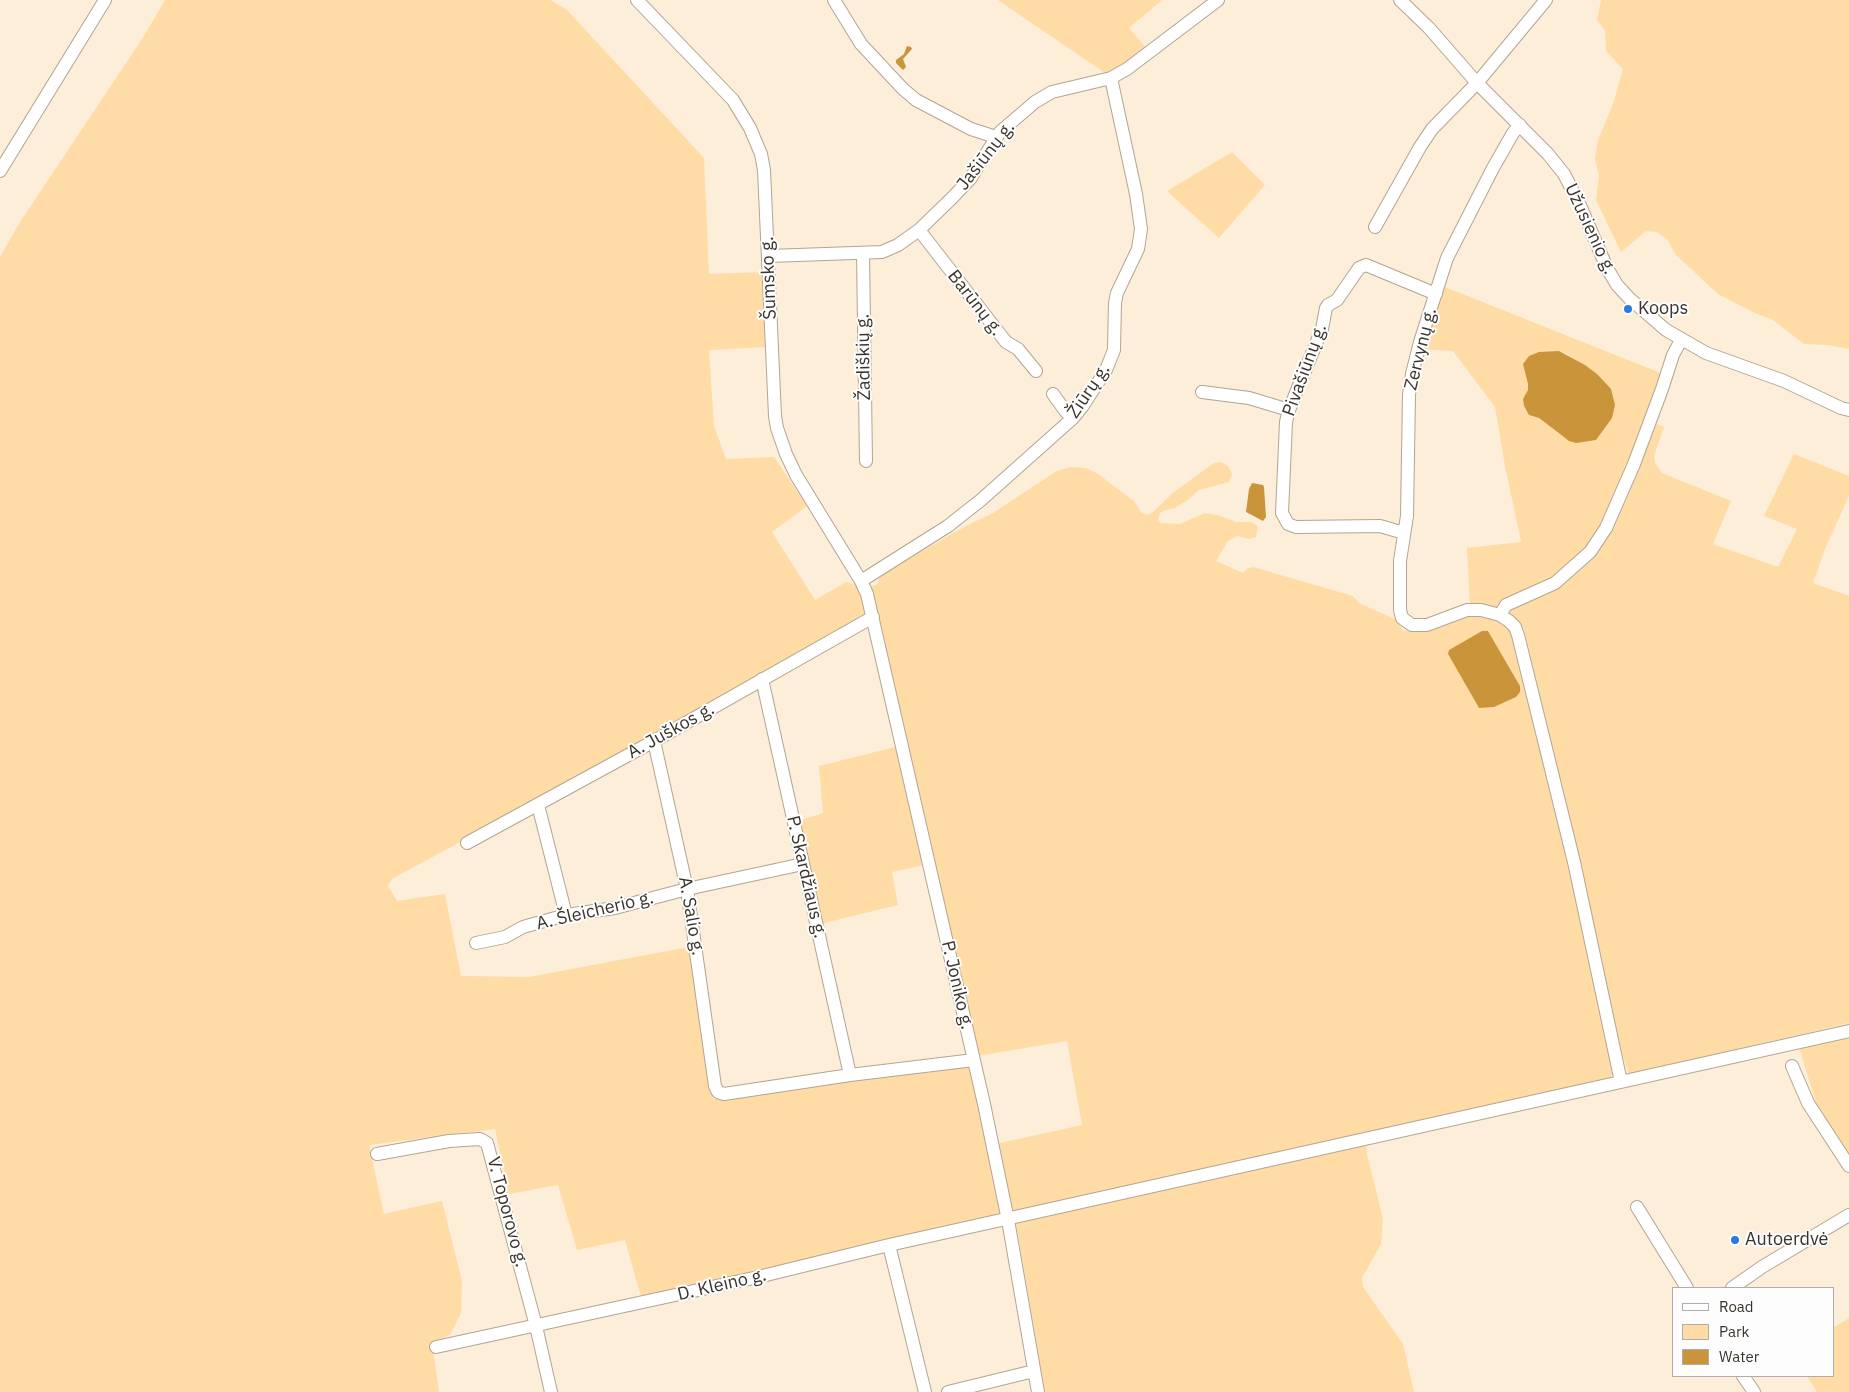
<!DOCTYPE html>
<html>
<head>
<meta charset="utf-8">
<style>
  body { margin:0 }
  #map { position:relative; width:1849px; height:1392px; overflow:hidden; background:#fceed9; font-family:"IBM Plex Sans",sans-serif }
  canvas { display:block }
  .legend { position:absolute; left:1672px; top:1287px; width:162px; height:90px; box-sizing:border-box; background:#fdfdfd; border:1px solid #afaca9; margin:0; padding:6px 9px; list-style:none; font-size:15px; color:#39332b }
  .legend li { display:flex; align-items:center; gap:10px; height:25px }
  .legend b { width:25px; border:1px solid #afaca9 }
</style>
</head>
<body>
<div id="map">
<canvas width="1849" height="1392"></canvas>
<ul class="legend">
<li><b style="height:6px;background:#fff"></b>Road</li>
<li><b style="height:14px;background:#ffdba5"></b>Park</li>
<li><b style="height:14px;background:#ca953a"></b>Water</li>
</ul>
</div>
<script>
const ctx = document.querySelector('canvas').getContext('2d');
ctx.lineJoin = 'round';
function fill(path, color) { ctx.fillStyle = color; ctx.fill(path, 'evenodd'); }
const poly = rows => new Path2D(rows.map(r => 'M' + r).join(''));
function trace(path, color, width, dash) { ctx.strokeStyle = color; ctx.lineWidth = width; ctx.lineCap = dash ? 'butt' : 'round'; ctx.setLineDash(dash || []); ctx.stroke(path); }
function drawText(font, color, halo, rows, align = 'center') {
  ctx.font = font + ' "IBM Plex Sans",sans-serif'; ctx.lineWidth = 4; ctx.setLineDash([]); ctx.textBaseline = 'middle'; ctx.strokeStyle = halo; ctx.fillStyle = color; for (const [text, x, y, turn = 0] of rows) {
    ctx.save(); ctx.translate(x, y); ctx.rotate((+turn || 0) * Math.PI / 180); ctx.textAlign = isNaN(turn) ? turn : align; if (halo) ctx.strokeText(text, 0, 0); ctx.fillText(text, 0, 0); ctx.restore();
  }
}
fill(poly([
  [165,0,550,0,566,9,704,158,709,274,764,272,767,347,709,350,714,426,726,459,774,457,807,506,772,532,815,600,846,582,857,585,862,590,878,584,879,578,883,573,966,526,993,513,1055,472,1070,467,1086,468,1098,474,1134,501,1141,512,1147,515,1153,512,1174,492,1214,463,1221,462,1228,466,1232,474,1229,482,1199,490,1189,499,1175,508,1165,510,1160,513,1158,520,1161,523,1180,524,1205,513,1217,515,1236,522,1252,522,1258,527,1256,537,1249,539,1238,536,1228,541,1216,561,1243,573,1247,569,1253,567,1353,596,1359,603,1397,620,1403,631,1422,629,1472,613,1489,614,1508,625,1515,637,1566,843,1613,1073,1609,1079,1365,1134,1367,1154,1383,1219,1381,1244,1362,1278,1363,1287,1403,1344,1414,1392,1045,1392,1017,1228,1013,1213,641,1297,625,1240,577,1250,558,1185,509,1194,495,1129,369,1145,384,1214,442,1201,462,1281,461,1313,450,1335,432,1343,439,1392,0,1392,0,257,20,222,142,39],
  [878,613,907,744,819,766,823,813,798,821,820,924,898,905,892,872,934,863,977,1056,1067,1041,1082,1125,991,1145,972,1064,713,1099,689,947,529,977,461,976,445,894,397,901,388,886,392,879,593,770,866,616],
  [1488,631,1520,686,1520,692,1479,708,1448,654,1449,650],
  [998,0,1162,0,1129,28,1146,48,1116,69,1105,73],
  [1601,0,1849,0,1849,349,1828,345,1804,344,1773,320,1755,313,1718,294,1675,254,1668,240,1657,232,1646,231,1621,252,1596,200,1599,176,1595,159,1598,140,1613,104,1623,69,1606,51,1605,30,1597,20],
  [1232,152,1265,185,1219,238,1167,191],
  [1445,287,1663,374,1646,419,1664,427,1654,456,1655,463,1662,473,1731,501,1713,544,1778,567,1797,529,1764,516,1794,454,1849,476,1849,496,1825,549,1813,583,1849,596,1849,1023,1629,1074,1620,1048,1524,628,1506,611,1485,605,1470,605,1467,548,1521,542,1505,466,1495,407,1453,351,1422,349],
  [1559,351,1567,354,1597,374,1560,435,1539,418,1529,415,1528,384],
  [1849,1036,1849,1158,1820,1116,1800,1050,1804,1046],
  [1849,1318,1849,1392,1817,1392,1807,1376,1833,1376,1833,1328]
]), '#ffdba5');
fill(poly([
  [907,46,911,47,912,49,903,59,906,67,903,70,896,63,896,60,904,54],
  [1559,351,1585,365,1597,374,1611,389,1615,405,1612,418,1596,440,1576,443,1569,441,1539,418,1529,415,1524,406,1523,399,1528,390,1528,384,1523,364,1529,356,1539,352],
  [1252,483,1263,485,1264,487,1266,517,1263,521,1246,512,1249,489],
  [1482,631,1488,631,1520,686,1520,692,1516,697,1494,707,1479,708,1448,654,1449,650]
]), '#ca953a');
const minor = poly([
  [637,0,733,100,750,128,761,154,764,170,775,416,777,428,786,454,796,475,861,581,867,594,984,1104,1008,1220,1038,1392],
  [834,0,861,44,903,89,916,100,971,129,996,137],
  [1400,0,1429,28,1477,83,1548,154,1564,174,1579,203,1607,268,1617,285,1630,299,1666,330,1706,353,1784,381,1841,408,1849,410],
  [1520,125,1513,133,1493,168,1447,258,1420,342,1412,374,1409,395,1407,516,1400,561,1400,610,1402,618,1412,625,1427,625,1467,610,1481,610,1500,615,1509,621,1515,627,1518,635,1574,862,1621,1082],
  [0,171,105,0],
  [1375,227,1420,147,1432,129,1477,83,1546,0],
  [919,230,1006,342,1018,349,1036,371],
  [863,253,866,461],
  [769,256,882,252,898,245,919,230,953,197,970,179,1000,132,1035,102,1052,92,1111,78,1127,69,1218,0],
  [1202,392,1249,398,1289,410],
  [1053,394,1066,412,1073,418],
  [1404,533,1380,526,1296,527,1288,524,1282,513,1286,422,1289,410,1322,329,1326,308,1328,305,1337,300,1359,268,1366,265,1436,294],
  [861,581,948,526,981,500,1073,418,1082,407,1106,370,1114,350,1115,303,1117,293,1138,249,1141,229,1136,194,1111,78],
  [1500,615,1506,605,1555,583,1590,552,1606,528,1634,464,1662,389,1673,355,1681,340],
  [762,679,850,1075],
  [654,741,687,889,715,1086,718,1092,724,1094,850,1075,974,1060],
  [538,805,566,915],
  [467,843,654,741,873,617],
  [476,943,505,937,523,927,566,915,615,908,687,889,803,864],
  [1792,1066,1808,1103,1849,1166],
  [377,1154,449,1141,480,1139,487,1143,536,1326,551,1392],
  [1637,1207,1687,1288],
  [889,1245,925,1392],
  [1732,1288,1762,1267,1849,1215],
  [436,1347,758,1277,889,1245,1849,1031],
  [1743,1376,1754,1392],
  [948,1392,1034,1371]
]);
trace(minor, '#b2a592', 14);
trace(minor, '#fff', 12);
for (const [x, y, r, color] of [
  [1628,309,5,"#2a79e4"],
  [1735,1240,5,"#2a79e4"]
]) { const dot = new Path2D(); dot.arc(x, y, r, 0, 2 * Math.PI); ctx.fillStyle = color; ctx.fill(dot); trace(dot, '#fdfdfd', 2); }
drawText('18px', '#39332b', '#fdfdfd', [
  ["Jašiūnų g.",986,156,-52],
  ["Užusienio g.",1590,229,65],
  ["Šumsko g.",769,278,-92],
  ["Barūnų g.",975,303,52],
  ["Zervynų g.",1421,349,-76],
  ["Žadiškių g.",864,357,-91],
  ["Pivašiūnų g.",1305,370,-70],
  ["Žiūrų g.",1089,391,-56],
  ["A. Juškos g.",671,731,-29],
  ["P. Skardžiaus g.",806,877,77],
  ["A. Šleicherio g.",595,911,-13],
  ["A. Salio g.",691,916,80],
  ["P. Joniko g.",957,985,77],
  ["V. Toporovo g.",507,1212,75],
  ["D. Kleino g.",722,1285,-13]
]);
drawText('18px', '#39332b', '#fdfdfd', [
  ["Koops",1638,309],
  ["Autoerdvė",1745,1240]
], 'left');
</script>
</body>
</html>
